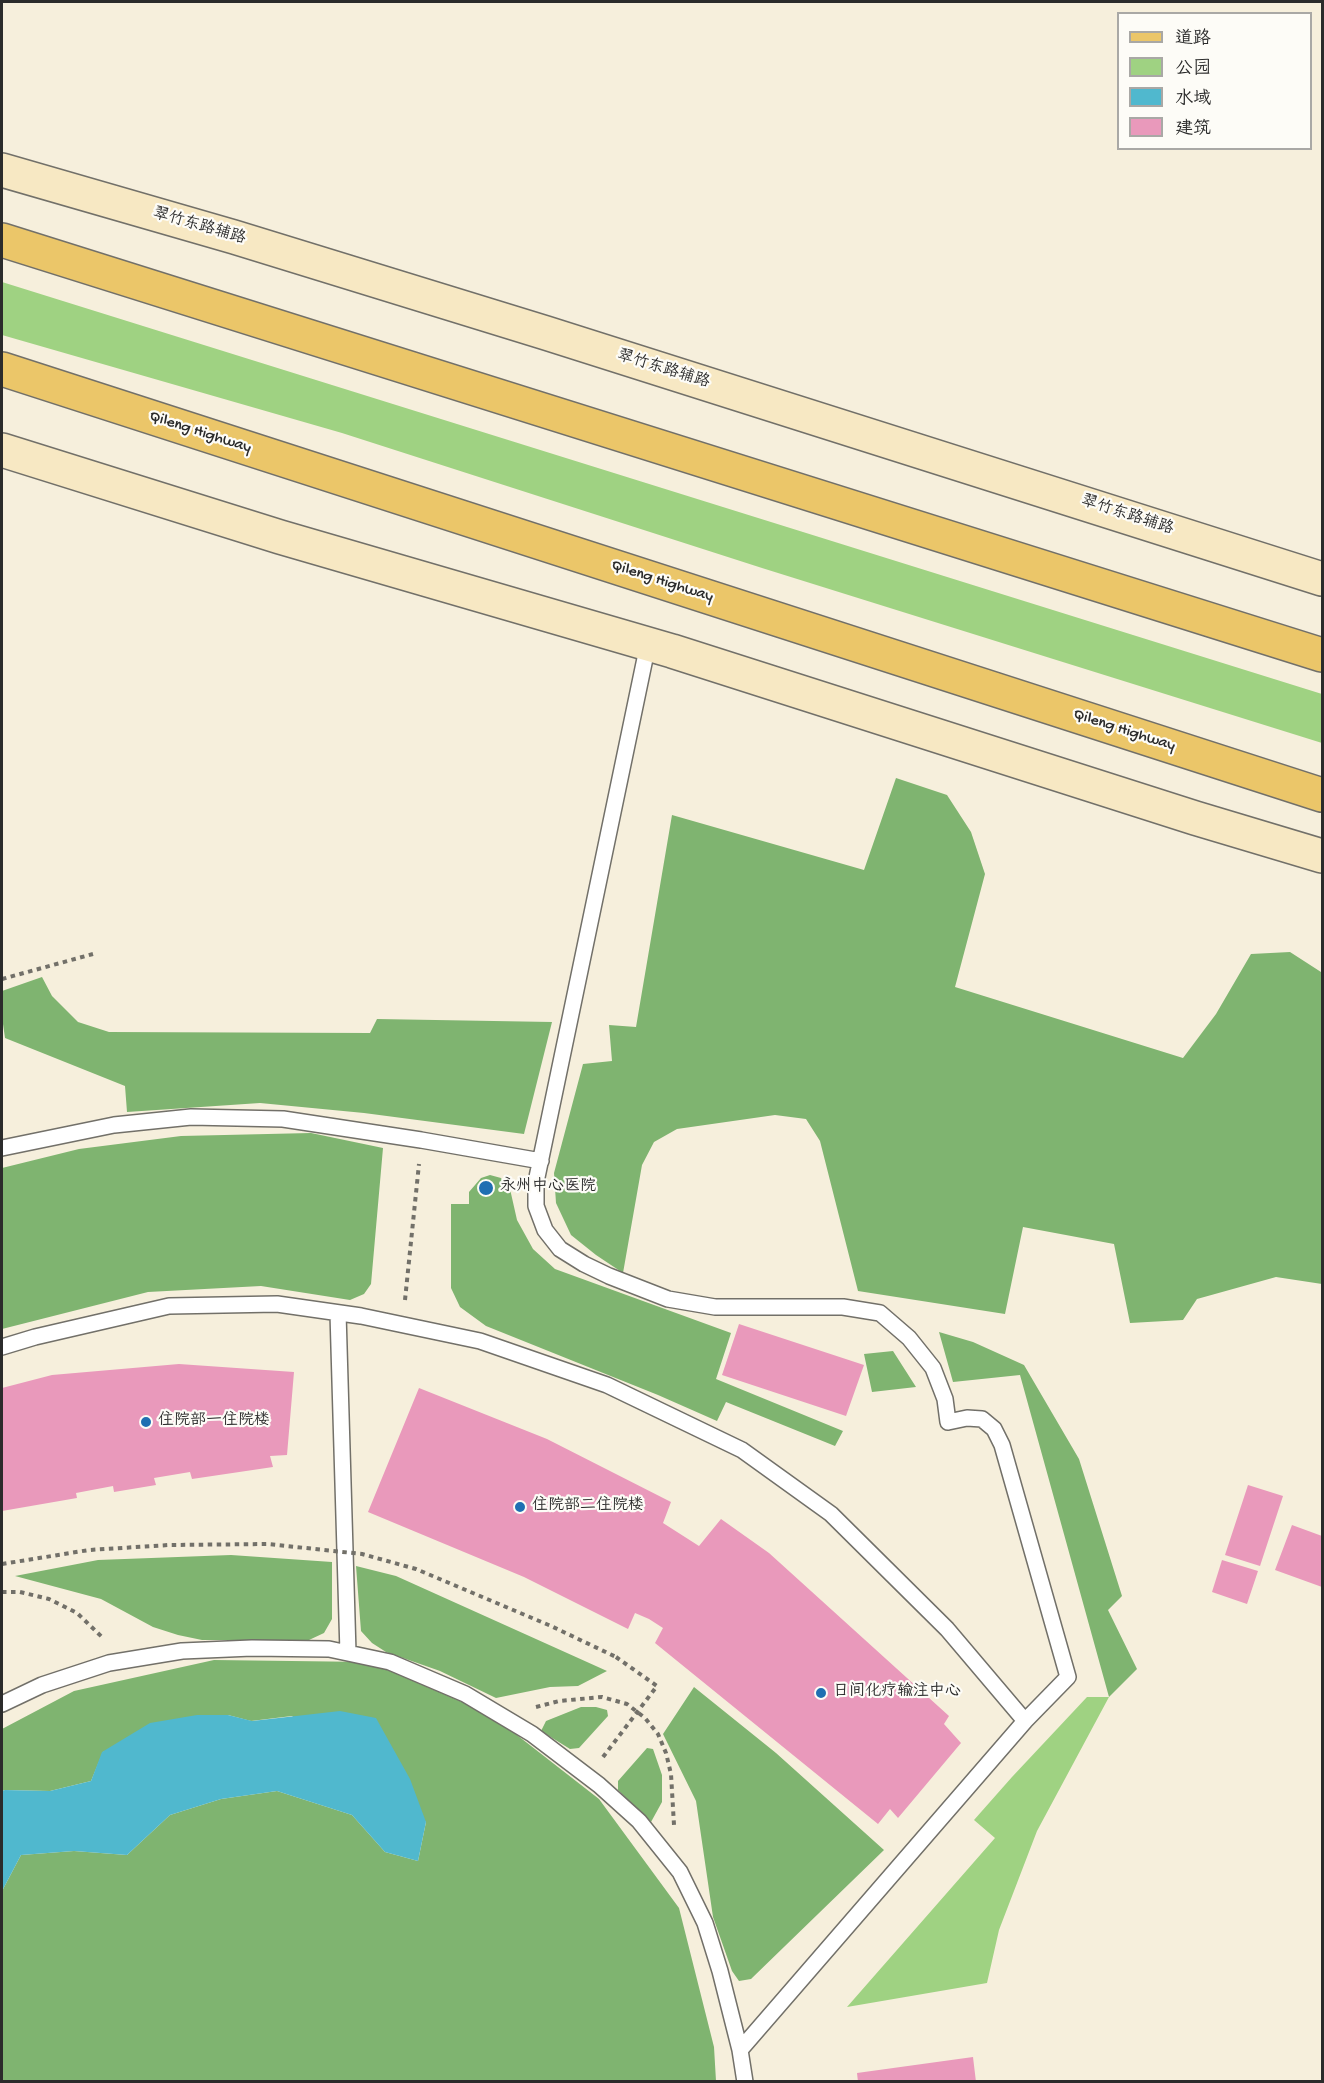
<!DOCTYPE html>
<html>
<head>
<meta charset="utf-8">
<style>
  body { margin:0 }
  #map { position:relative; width:1324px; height:2083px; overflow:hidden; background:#f6efdc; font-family:"Gochi Hand","LXGW WenKai TC",sans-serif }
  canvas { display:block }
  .frame { position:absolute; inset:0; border:3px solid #2b2b2b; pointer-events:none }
  .legend { position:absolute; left:1117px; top:12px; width:195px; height:138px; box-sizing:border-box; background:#fdfcf7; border:2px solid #a9a8a5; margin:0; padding:8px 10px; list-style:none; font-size:18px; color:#2b2b2b }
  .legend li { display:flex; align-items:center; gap:12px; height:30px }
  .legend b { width:30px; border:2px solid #a9a8a5 }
</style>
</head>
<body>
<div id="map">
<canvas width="1324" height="2083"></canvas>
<div class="frame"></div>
<ul class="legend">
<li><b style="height:8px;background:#ebc669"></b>道路</li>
<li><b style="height:16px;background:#9fd282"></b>公园</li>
<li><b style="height:16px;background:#50b8ce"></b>水域</li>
<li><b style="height:16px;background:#e999bb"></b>建筑</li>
</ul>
</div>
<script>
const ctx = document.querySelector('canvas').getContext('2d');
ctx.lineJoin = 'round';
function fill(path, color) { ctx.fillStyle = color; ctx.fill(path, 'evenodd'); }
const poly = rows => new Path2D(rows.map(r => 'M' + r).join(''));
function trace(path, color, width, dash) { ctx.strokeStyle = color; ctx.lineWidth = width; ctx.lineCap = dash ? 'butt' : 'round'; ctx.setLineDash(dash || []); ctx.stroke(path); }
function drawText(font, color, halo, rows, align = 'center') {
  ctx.font = font + ' "Gochi Hand","LXGW WenKai TC",sans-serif'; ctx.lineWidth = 4.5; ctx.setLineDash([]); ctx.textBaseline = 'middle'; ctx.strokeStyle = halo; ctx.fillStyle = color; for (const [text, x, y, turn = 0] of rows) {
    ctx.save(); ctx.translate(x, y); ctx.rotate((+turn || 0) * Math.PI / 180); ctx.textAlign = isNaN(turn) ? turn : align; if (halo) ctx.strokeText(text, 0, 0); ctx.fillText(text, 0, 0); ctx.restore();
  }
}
fill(poly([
  [2,282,1322,694,1322,743,762,568,342,433,2,335],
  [1087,1697,1109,1697,1037,1831,999,1930,987,1983,847,2007,995,1838,974,1820,1012,1777]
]), '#9fd282');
fill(poly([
  [896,778,947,795,971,832,985,874,955,987,1183,1058,1216,1014,1251,954,1290,952,1321,972,1322,1284,1276,1277,1197,1299,1183,1320,1130,1323,1114,1244,1023,1227,1005,1314,858,1291,820,1141,806,1119,775,1115,677,1129,654,1142,642,1165,623,1273,596,1255,571,1235,556,1203,554,1173,583,1064,612,1061,609,1025,636,1027,672,815,864,870],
  [42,977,52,996,78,1022,109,1032,370,1033,377,1019,552,1022,524,1134,364,1113,260,1103,127,1112,125,1086,5,1038,2,1017,2,991],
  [311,1133,383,1148,371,1284,364,1294,350,1300,261,1286,148,1292,2,1329,2,1168,79,1149,181,1136],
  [490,1175,501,1178,510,1189,517,1220,533,1249,555,1269,731,1333,716,1379,843,1431,835,1446,726,1402,717,1421,658,1395,486,1326,460,1307,451,1288,451,1204,469,1204,469,1192,481,1178],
  [939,1332,973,1342,1024,1365,1079,1459,1122,1596,1108,1610,1137,1669,1109,1697,1020,1375,953,1382],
  [893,1351,916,1387,872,1392,864,1354],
  [231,1555,332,1562,332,1619,324,1633,309,1640,202,1640,178,1635,153,1627,101,1599,15,1576,98,1560],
  [356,1566,396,1576,607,1671,578,1686,550,1687,496,1698,440,1671,386,1652,372,1643,361,1631],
  [214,1660,369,1662,490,1714,599,1799,679,1908,714,2047,716,2081,2,2081,2,1891,21,1855,74,1851,127,1855,170,1815,221,1799,277,1791,352,1815,385,1852,418,1861,426,1822,292,1716,251,1721,228,1715,103,1752,91,1781,50,1791,5,1790,2,1791,2,1729,74,1691],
  [694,1687,776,1753,884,1850,751,1979,739,1981,732,1971,713,1917,696,1801,663,1734],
  [581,1707,596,1707,607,1710,608,1716,579,1748,570,1749,541,1731,546,1721],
  [647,1748,653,1749,662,1775,662,1802,651,1822,618,1790,618,1781]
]), '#7fb470');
fill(poly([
  [340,1711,376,1718,410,1779,426,1822,418,1861,385,1852,352,1815,277,1791,221,1799,170,1815,127,1855,74,1851,21,1855,2,1891,2,1791,5,1790,50,1791,91,1781,102,1752,150,1723,197,1715,228,1715,252,1721]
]), '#50b8ce');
fill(poly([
  [739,1324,864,1365,846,1416,722,1375],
  [179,1364,294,1372,287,1455,270,1456,273,1467,192,1479,190,1472,154,1478,156,1485,114,1492,113,1486,76,1493,77,1498,2,1511,2,1388,52,1375],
  [419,1388,547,1439,671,1502,663,1523,699,1546,721,1519,769,1553,949,1716,944,1724,961,1743,898,1818,890,1809,878,1824,655,1643,663,1628,649,1619,635,1613,628,1629,524,1577,368,1512],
  [1248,1485,1283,1496,1260,1566,1225,1555],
  [1292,1525,1322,1536,1322,1587,1275,1570],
  [1222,1560,1258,1571,1247,1604,1212,1592],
  [973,2057,976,2082,858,2082,857,2073]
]), '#e999bb');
const service = poly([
  [648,644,536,1182,536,1206,545,1230,560,1249,584,1264,609,1276,668,1299,715,1307,843,1307,880,1313,909,1338,933,1368,945,1399,948,1422,967,1418,982,1419,994,1429,1002,1445,1068,1677,1025,1721,740,2050],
  [2,1148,114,1125,191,1117,283,1119,421,1140,541,1161],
  [338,1313,348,1653],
  [2,1347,35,1337,169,1306,277,1304,361,1316,480,1341,607,1385,742,1450,831,1514,947,1629,1025,1721],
  [2,1704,42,1685,109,1663,182,1651,252,1648,329,1649,390,1662,465,1694,532,1734,599,1785,639,1821,680,1872,705,1923,720,1971,740,2050,745,2082]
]);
const secondary = poly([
  [2,170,234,237,546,333,1322,579],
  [2,450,280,537,672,651,1195,818,1322,856]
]);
const primary = poly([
  [2,240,1322,655],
  [2,369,1322,795]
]);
trace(service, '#727069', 18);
trace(secondary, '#727069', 36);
trace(primary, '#727069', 36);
trace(poly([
  [2,979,93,954],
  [405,1300,419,1164],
  [2,1592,20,1592,49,1599,77,1613,103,1638],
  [536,1707,559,1701,602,1697,627,1704,645,1718,658,1734,666,1753,671,1774,674,1825],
  [603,1757,657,1686,616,1657]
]), '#727069', 4, [4.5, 4.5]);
trace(service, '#fff', 15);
trace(secondary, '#f7e8c3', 33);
trace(primary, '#ebc669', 33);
trace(poly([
  [2,1564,89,1550,169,1545,268,1544,362,1554,416,1569,551,1626,616,1657]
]), '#727069', 4, [4.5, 4.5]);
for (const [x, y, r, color] of [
  [486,1188,8,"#1f6fb2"],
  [146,1422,6,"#1f6fb2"],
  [520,1507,6,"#1f6fb2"],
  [821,1693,6,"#1f6fb2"]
]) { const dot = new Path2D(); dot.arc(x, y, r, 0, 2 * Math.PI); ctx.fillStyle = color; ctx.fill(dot); trace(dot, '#fdfcf7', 2); }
drawText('16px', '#2b2b2b', '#fdfcf7', [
  ["翠竹东路辅路",199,227,16],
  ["翠竹东路辅路",663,370,17],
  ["Qileng Highway",200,433,18],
  ["翠竹东路辅路",1127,516,18],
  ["Qileng Highway",662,582,18],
  ["Qileng Highway",1124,731,18]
]);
drawText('16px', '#2b2b2b', '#fdfcf7', [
  ["永州中心医院",500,1188],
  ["住院部一住院楼",158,1422],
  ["住院部二住院楼",532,1507],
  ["日间化疗输注中心",833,1693]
], 'left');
</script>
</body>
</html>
